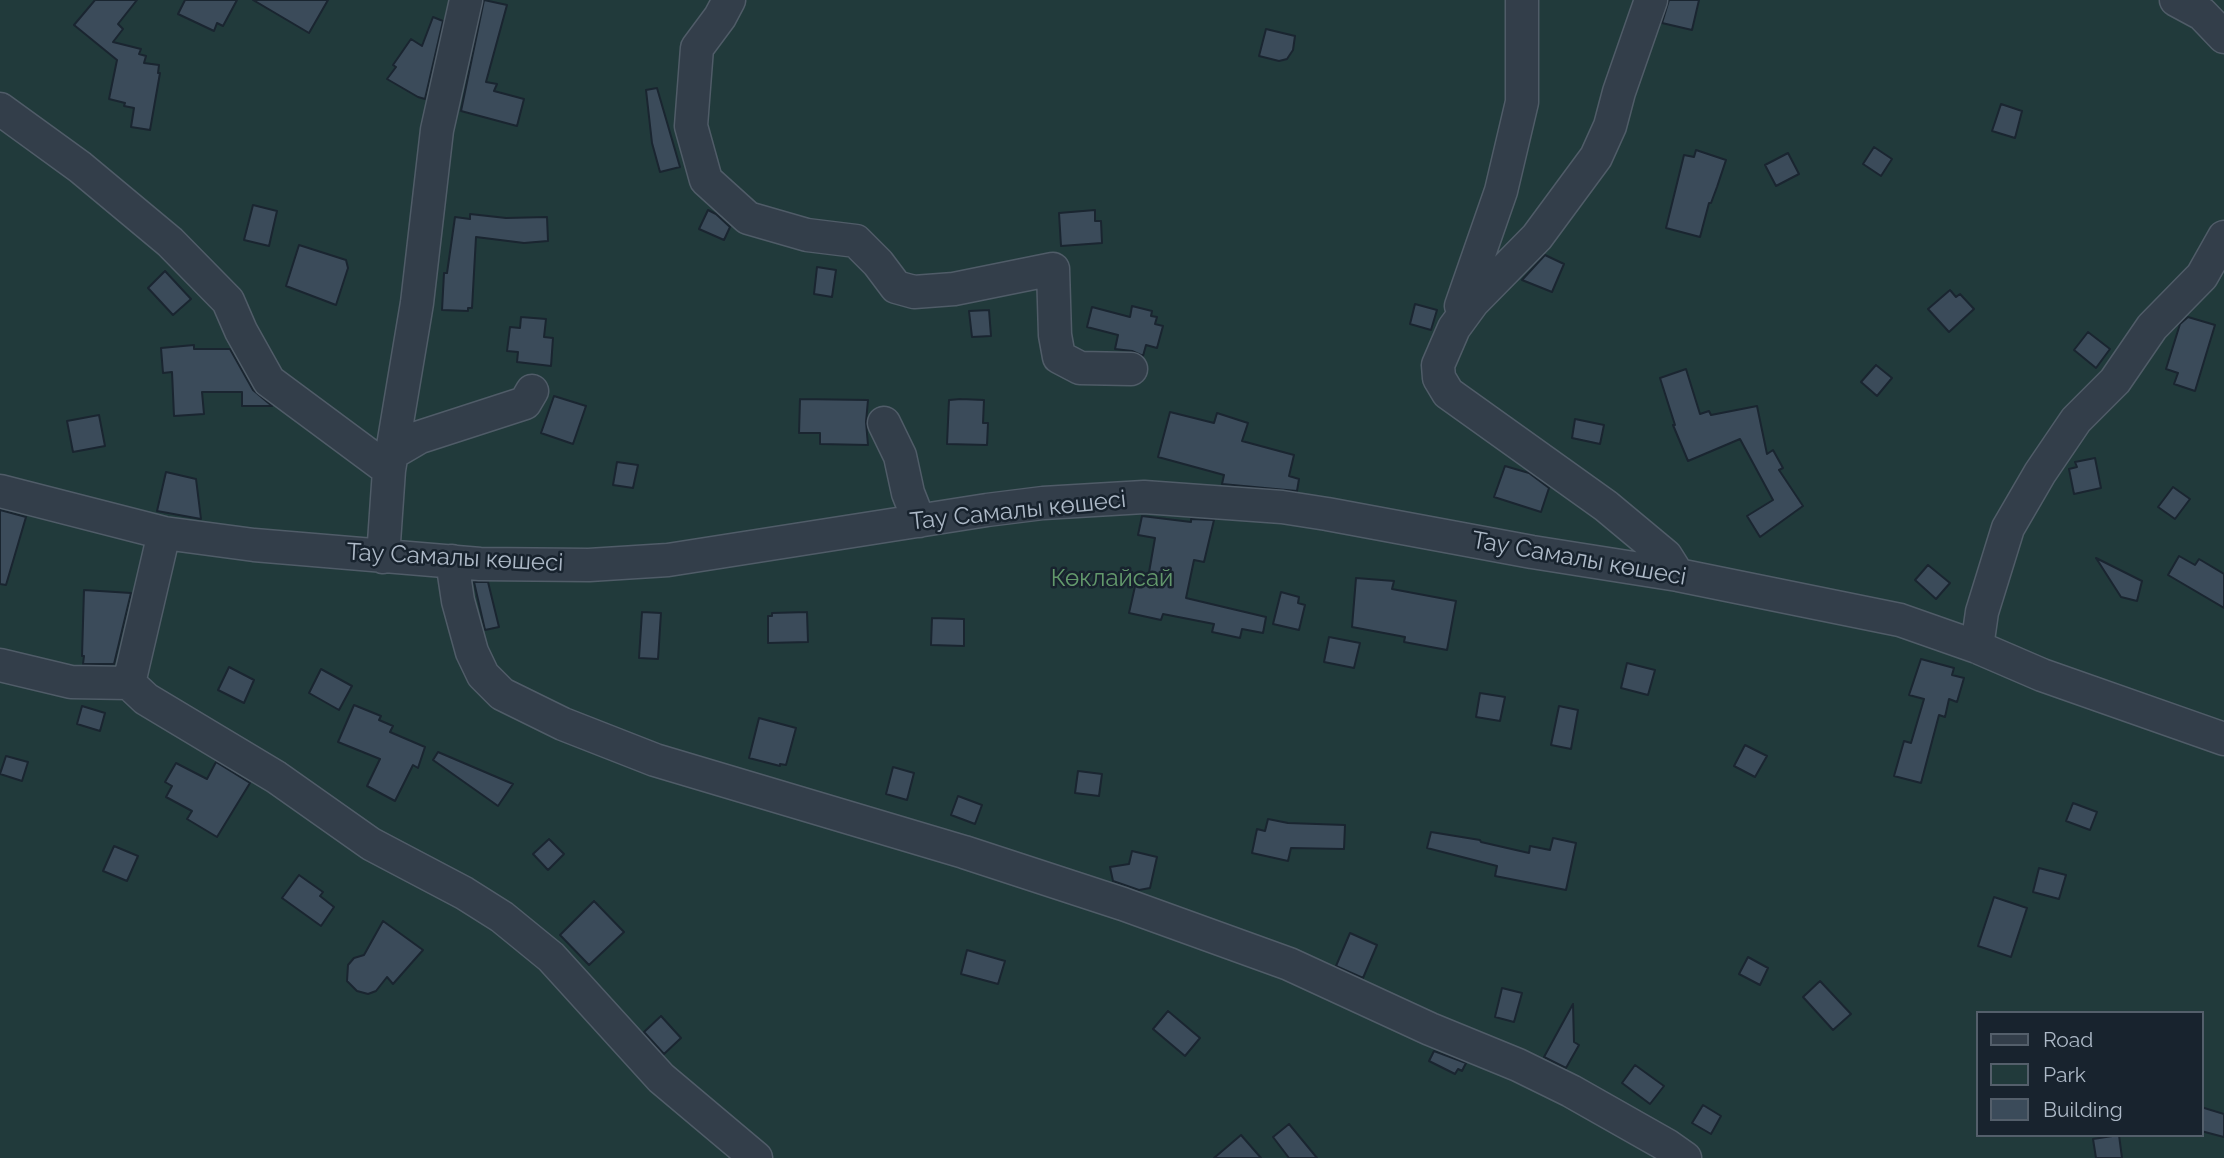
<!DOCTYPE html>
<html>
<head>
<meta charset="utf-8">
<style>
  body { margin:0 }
  #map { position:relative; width:2224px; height:1158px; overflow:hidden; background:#1f2c3a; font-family:Raleway,sans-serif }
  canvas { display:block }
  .legend { position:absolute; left:1976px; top:1011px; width:228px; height:126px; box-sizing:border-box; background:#18232e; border:2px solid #545f6b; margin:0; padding:9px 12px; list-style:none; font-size:21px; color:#adb9c7 }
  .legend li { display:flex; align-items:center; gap:14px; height:35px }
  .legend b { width:35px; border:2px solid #545f6b }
</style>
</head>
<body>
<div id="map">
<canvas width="2224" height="1158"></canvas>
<ul class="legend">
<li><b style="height:9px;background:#333e4a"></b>Road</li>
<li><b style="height:19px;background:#213a3b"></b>Park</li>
<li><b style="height:19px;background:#3b4b5a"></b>Building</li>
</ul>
</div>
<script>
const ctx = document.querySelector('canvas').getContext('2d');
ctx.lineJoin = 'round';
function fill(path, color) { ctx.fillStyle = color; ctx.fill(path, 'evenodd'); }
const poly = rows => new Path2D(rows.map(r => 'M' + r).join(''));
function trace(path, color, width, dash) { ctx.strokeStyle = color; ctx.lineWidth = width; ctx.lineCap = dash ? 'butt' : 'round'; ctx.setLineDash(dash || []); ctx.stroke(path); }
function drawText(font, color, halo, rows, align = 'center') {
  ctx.font = font + ' Raleway,sans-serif'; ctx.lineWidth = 5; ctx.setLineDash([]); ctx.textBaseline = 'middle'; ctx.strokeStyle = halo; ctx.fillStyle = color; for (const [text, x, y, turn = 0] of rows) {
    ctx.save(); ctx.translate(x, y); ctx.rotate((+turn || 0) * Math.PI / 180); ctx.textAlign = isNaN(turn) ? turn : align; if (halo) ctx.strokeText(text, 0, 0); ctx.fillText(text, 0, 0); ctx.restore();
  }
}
fill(poly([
  [0,0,2224,0,2224,1158,0,1158],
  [1977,1013,2201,1013,2201,1135,1977,1135]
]), '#213a3b');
const building = poly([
  [95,0,137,0,118,24,123,29,113,42,141,49,139,54,146,56,144,63,159,65,158,73,160,73,150,130,131,127,134,108,124,106,125,103,109,99,117,60,74,25,95,0],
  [185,0,237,0,223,26,217,23,214,31,178,14,185,0],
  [253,0,328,0,309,33,253,0],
  [484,0,507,5,486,82,497,84,494,91,524,99,517,126,461,111,484,0],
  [1669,0,1699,0,1692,30,1662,23,1669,0],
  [433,17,443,21,425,99,418,97,387,79,396,67,393,65,411,39,422,46,433,17],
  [1266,29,1295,36,1293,50,1287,59,1279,61,1259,56,1266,29],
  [657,88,680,167,660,172,652,143,646,90,657,88],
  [2001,104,2022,111,2015,138,1992,131,2001,104],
  [1874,147,1892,159,1881,176,1863,164,1874,147],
  [1696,150,1726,160,1717,187,1711,203,1709,203,1700,237,1666,228,1684,155,1694,157,1696,150],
  [1788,153,1799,174,1776,186,1765,165,1788,153],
  [253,205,277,211,269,246,244,240,253,205],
  [708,210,716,214,730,227,724,240,699,229,708,210],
  [1095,210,1095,221,1101,221,1102,243,1061,246,1059,213,1095,210],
  [470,214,506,218,547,217,548,241,524,243,476,237,472,308,468,308,468,311,442,310,444,273,447,273,455,217,470,219,470,214],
  [299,245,346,260,348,268,336,305,286,286,299,245],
  [1545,255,1564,264,1552,292,1522,280,1545,255],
  [817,267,836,270,832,297,814,294,817,267],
  [165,271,191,299,173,315,148,288,165,271],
  [1950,290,1956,297,1960,294,1974,309,1949,332,1928,309,1950,290],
  [1415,304,1437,310,1431,330,1410,324,1415,304],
  [1132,306,1152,311,1151,316,1157,317,1155,324,1163,326,1157,348,1146,345,1143,356,1132,351,1115,349,1118,335,1087,327,1092,307,1130,317,1132,306],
  [989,310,991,336,972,337,969,311,989,310],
  [521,317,546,319,544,337,553,338,551,366,517,362,518,352,507,351,510,327,520,328,521,317],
  [2188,317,2215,325,2195,391,2174,384,2178,373,2166,369,2180,324,2188,317],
  [2088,332,2110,349,2096,368,2074,350,2088,332],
  [194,345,194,349,230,349,253,390,272,406,242,406,242,392,202,392,204,414,174,416,172,372,163,373,161,348,194,345],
  [1876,365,1892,378,1877,396,1861,382,1876,365],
  [1686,369,1700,414,1709,411,1711,415,1757,406,1767,454,1773,450,1783,468,1779,470,1803,506,1760,537,1747,516,1773,500,1740,439,1688,461,1673,425,1675,425,1660,378,1686,369],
  [554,396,586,406,573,444,541,433,554,396],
  [800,399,868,400,866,422,868,445,820,444,820,433,799,433,800,399],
  [961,399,984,400,983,423,988,423,987,445,947,444,949,400,961,399],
  [1170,412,1214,423,1217,413,1248,423,1242,441,1294,455,1289,476,1299,479,1297,491,1222,484,1224,475,1158,457,1170,412],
  [99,415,105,446,73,452,67,421,99,415],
  [1575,419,1604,425,1600,444,1572,438,1575,419],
  [2095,458,2101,488,2074,494,2069,469,2077,467,2075,462,2095,458],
  [617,462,638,465,633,488,613,485,617,462],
  [1505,466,1529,473,1549,488,1541,512,1494,497,1505,466],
  [166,472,196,479,201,519,157,511,166,472],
  [2173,487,2190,499,2175,519,2158,507,2173,487],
  [0,510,26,517,6,585,0,584,0,510],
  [1142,516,1191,522,1191,519,1214,520,1204,562,1194,560,1186,598,1266,617,1263,633,1242,629,1240,638,1212,632,1214,624,1163,614,1161,620,1129,613,1136,582,1147,584,1155,538,1138,535,1142,516],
  [2179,556,2195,565,2199,559,2224,574,2224,608,2168,575,2179,556],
  [2096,558,2142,581,2137,601,2121,597,2096,558],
  [1928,565,1950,583,1936,599,1915,580,1928,565],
  [1356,578,1394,581,1392,589,1456,601,1447,650,1404,642,1405,637,1352,627,1356,578],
  [474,582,488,582,499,627,485,630,474,582],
  [84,590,131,593,114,664,83,664,84,656,82,656,84,590],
  [1281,592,1299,597,1298,603,1305,605,1299,630,1273,624,1281,592],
  [642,612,661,613,658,659,639,658,642,612],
  [807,612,808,642,768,643,768,616,772,616,772,613,807,612],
  [932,618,964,619,964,646,931,645,932,618],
  [1329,637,1360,643,1354,668,1324,662,1329,637],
  [1921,659,1954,668,1952,675,1964,678,1957,702,1949,699,1945,717,1939,715,1921,783,1894,776,1904,741,1911,743,1924,699,1909,695,1921,659],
  [1627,663,1655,670,1648,695,1621,688,1627,663],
  [229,667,254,680,244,703,218,690,229,667],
  [321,669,352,686,339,710,309,693,321,669],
  [1480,693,1505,697,1500,721,1476,717,1480,693],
  [354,705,381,716,379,720,393,726,390,732,425,747,418,768,413,765,395,801,367,786,380,759,338,742,354,705],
  [82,706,105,713,100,731,77,724,82,706],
  [1559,706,1578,710,1571,749,1551,745,1559,706],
  [759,718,796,728,786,765,780,764,780,766,749,758,759,718],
  [1745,745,1767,756,1755,777,1734,766,1745,745],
  [438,752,513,784,498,806,433,760,438,752],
  [6,756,28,762,22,781,0,774,6,756],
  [216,762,250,783,217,837,187,819,192,811,166,797,172,786,165,782,176,763,207,779,216,762],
  [893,767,914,773,907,800,886,794,893,767],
  [1078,771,1102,774,1099,796,1075,793,1078,771],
  [958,796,982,805,975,824,951,815,958,796],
  [2073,803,2097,812,2090,830,2066,821,2073,803],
  [1268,819,1288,823,1345,825,1344,849,1291,848,1288,861,1252,853,1257,829,1265,831,1268,819],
  [1431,832,1480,840,1481,842,1529,853,1530,846,1550,850,1553,838,1576,843,1566,890,1495,876,1497,866,1427,848,1431,832],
  [549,839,564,854,548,870,533,854,549,839],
  [114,846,138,856,127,881,103,871,114,846],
  [1132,851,1157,857,1150,888,1139,890,1113,881,1110,867,1129,864,1132,851],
  [2039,868,2066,875,2059,899,2033,892,2039,868],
  [299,875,323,892,320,896,334,907,321,926,282,898,299,875],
  [1994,897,2027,908,2011,957,1978,946,1994,897],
  [594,901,624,932,589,965,560,935,594,901],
  [383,921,423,950,393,984,387,977,376,991,368,994,357,991,347,981,348,965,354,958,364,955,383,921],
  [1350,933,1377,945,1363,978,1336,966,1350,933],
  [967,950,1005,961,998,984,961,974,967,950],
  [1748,957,1768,968,1760,985,1739,974,1748,957],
  [1820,981,1851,1014,1833,1030,1803,997,1820,981],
  [1502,988,1522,993,1514,1022,1495,1017,1502,988],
  [1573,1004,1574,1042,1579,1045,1566,1068,1544,1057,1573,1004],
  [1168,1011,1200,1038,1185,1056,1153,1029,1168,1011],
  [661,1016,681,1038,664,1054,644,1032,661,1016],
  [1434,1051,1466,1063,1462,1071,1458,1069,1455,1074,1429,1061,1434,1051],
  [1635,1065,1664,1086,1650,1104,1622,1083,1635,1065],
  [1703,1105,1721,1116,1711,1134,1692,1123,1703,1105],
  [2201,1107,2224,1114,2224,1137,2201,1131,2201,1107],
  [1289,1124,1317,1158,1289,1158,1273,1137,1289,1124],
  [1241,1135,1261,1158,1214,1158,1241,1135],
  [2119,1135,2122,1158,2096,1158,2093,1139,2119,1135]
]);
fill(building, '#3b4b5a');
trace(building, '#1a2530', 2);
const minor = poly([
  [729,0,720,17,697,48,691,126,706,180,748,218,807,235,856,241,878,263,896,287,914,292,954,289,1053,269,1055,335,1059,357,1080,368,1131,369],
  [1651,0,1619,92,1610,126,1596,157,1537,237,1473,302,1454,328,1438,365,1439,378,1448,393,1606,506,1666,556,1678,575],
  [2176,0,2202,14,2224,37],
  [0,109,80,167,170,242,228,301,241,331,269,381,389,470],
  [1461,306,1501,191,1522,102,1522,0],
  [884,423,900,456,908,493,919,521],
  [391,454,420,437,525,403,532,391],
  [0,491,164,533,254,545,480,564,589,565,668,560,987,510,1043,503,1144,497,1282,507,1327,514,1532,552,1678,575,1900,620,1977,647,2042,675,2224,739],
  [164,533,129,683,146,699,276,777,371,844,464,893,502,917,551,957,661,1078,756,1158],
  [383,557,389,470,417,303,437,130,466,0],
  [452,561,458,601,472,652,483,675,502,694,563,724,655,760,964,852,1123,904,1289,964,1430,1029,1518,1065,1571,1091,1668,1146,1685,1158],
  [1977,647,1982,612,2008,528,2040,473,2076,420,2115,381,2152,327,2202,276,2224,237],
  [0,665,71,682,129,683]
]);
trace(minor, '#505c68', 35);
trace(minor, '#333e4a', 32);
drawText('24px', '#adb9c7', '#18232e', [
  ["Тау Самалы көшесі",1018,511,-6],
  ["Тау Самалы көшесі",455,558,3],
  ["Тау Самалы көшесі",1579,559,10]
]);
drawText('24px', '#63996c', '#18232e', [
  ["Көклайсай",1112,579]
]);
</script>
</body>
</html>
